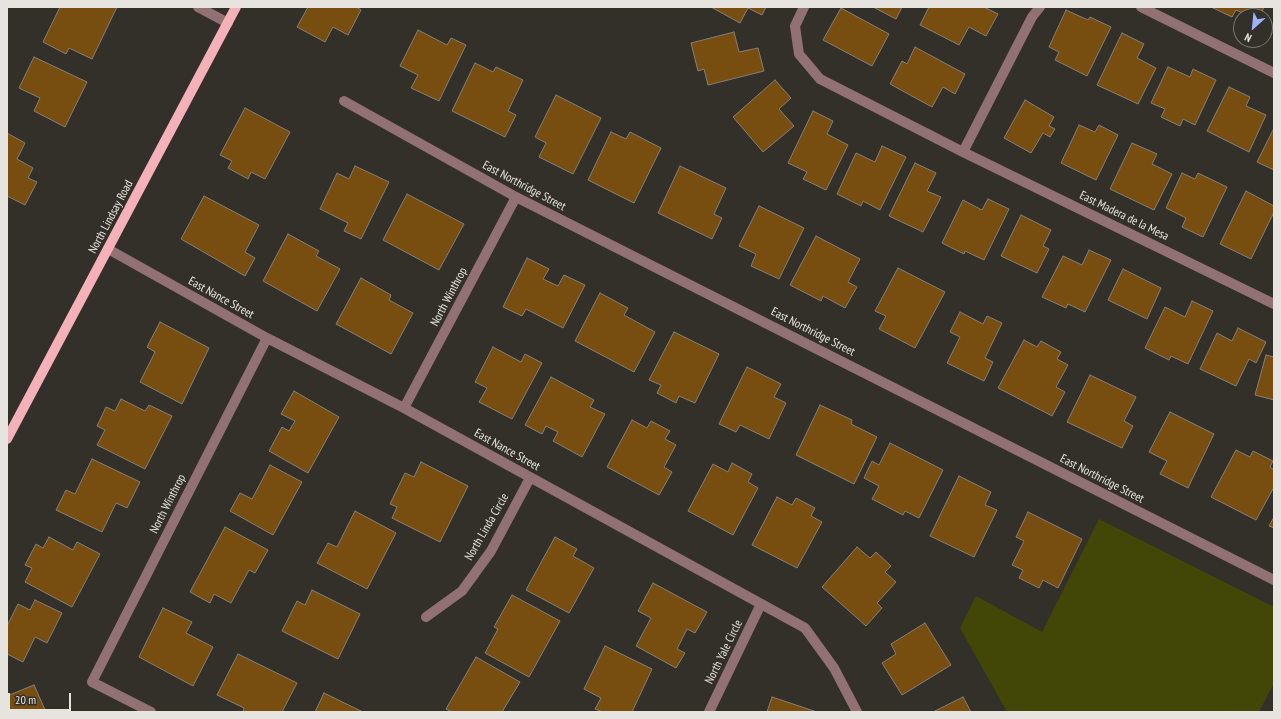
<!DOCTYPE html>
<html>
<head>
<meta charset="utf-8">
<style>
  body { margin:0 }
  #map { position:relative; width:1281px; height:719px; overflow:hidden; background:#332f29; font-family:"PT Sans Narrow",sans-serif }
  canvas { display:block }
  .frame { position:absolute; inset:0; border:8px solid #e7e4e0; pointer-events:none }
  .north { position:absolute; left:1233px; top:8px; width:40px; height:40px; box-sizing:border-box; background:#332f29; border:1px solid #7b7772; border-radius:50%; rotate:207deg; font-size:11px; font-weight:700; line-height:16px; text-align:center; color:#e7e4e0 }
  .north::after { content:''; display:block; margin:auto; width:14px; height:18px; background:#9eb3fd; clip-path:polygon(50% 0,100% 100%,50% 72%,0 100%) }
  .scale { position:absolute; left:8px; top:693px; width:63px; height:18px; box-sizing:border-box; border:2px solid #e7e4e0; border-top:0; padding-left:5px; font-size:12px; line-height:14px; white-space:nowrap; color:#e7e4e0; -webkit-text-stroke:3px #332f29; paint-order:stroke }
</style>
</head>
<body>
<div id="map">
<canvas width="1281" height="719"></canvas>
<div class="frame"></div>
<div class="north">N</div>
<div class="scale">20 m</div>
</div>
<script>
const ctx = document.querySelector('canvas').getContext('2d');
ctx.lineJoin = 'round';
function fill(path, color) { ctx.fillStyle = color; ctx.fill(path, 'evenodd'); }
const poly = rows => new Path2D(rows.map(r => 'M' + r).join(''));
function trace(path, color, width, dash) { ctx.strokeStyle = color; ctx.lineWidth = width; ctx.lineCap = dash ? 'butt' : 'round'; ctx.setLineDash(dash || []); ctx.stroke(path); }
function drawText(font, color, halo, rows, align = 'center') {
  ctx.font = font + ' "PT Sans Narrow",sans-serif'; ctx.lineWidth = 3; ctx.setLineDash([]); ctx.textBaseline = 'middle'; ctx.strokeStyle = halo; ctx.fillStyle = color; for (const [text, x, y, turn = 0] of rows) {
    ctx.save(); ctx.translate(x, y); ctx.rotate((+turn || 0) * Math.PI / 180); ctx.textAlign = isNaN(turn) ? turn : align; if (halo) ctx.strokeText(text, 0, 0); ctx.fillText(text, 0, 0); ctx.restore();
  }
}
fill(poly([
  [1099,519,1274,607,1274,683,1259,712,1007,712,960,628,976,596,1042,632]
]), '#424707');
const building = poly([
  [60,7,117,7,92,59,69,48,66,54,43,42,60,7],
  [308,7,356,7,361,10,348,35,333,27,325,42,297,27,308,7],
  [711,7,766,7,762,15,748,8,740,23,711,7],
  [873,7,902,7,896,19,873,7],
  [929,7,984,7,998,14,986,36,969,27,959,45,920,25,929,7],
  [1211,7,1264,7,1260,16,1249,16,1236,10,1232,17,1211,7],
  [841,8,889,34,872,66,823,40,841,8],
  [1066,10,1088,20,1090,17,1111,27,1087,76,1055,60,1059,52,1049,47,1066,10],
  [418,30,447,45,451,38,466,45,439,101,411,88,418,75,400,66,418,30],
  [734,32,739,52,758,48,764,71,708,85,704,69,698,71,691,43,734,32],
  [1122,33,1144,44,1137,58,1156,68,1138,104,1097,85,1122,33],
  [915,47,965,74,955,94,943,87,932,107,890,84,902,61,907,64,915,47],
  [34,57,87,82,65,127,34,111,40,98,19,88,34,57],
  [475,63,493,72,496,67,523,80,508,111,516,115,505,137,452,111,475,63],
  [1168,67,1190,77,1193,69,1216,80,1195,125,1183,119,1180,126,1161,117,1165,109,1151,103,1168,67],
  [775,80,791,98,779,109,794,126,763,152,733,117,775,80],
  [1229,87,1250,97,1246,106,1266,115,1249,152,1207,131,1229,87],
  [556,95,601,118,573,174,539,157,546,143,535,137,556,95],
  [1025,100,1054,117,1049,126,1055,129,1050,137,1043,133,1031,153,1004,138,1025,100],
  [245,108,290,132,265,179,251,172,248,179,228,168,232,161,220,155,245,108],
  [813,111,833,121,827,134,848,145,826,190,803,179,807,172,788,163,813,111],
  [1079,125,1095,132,1099,125,1118,135,1096,180,1061,163,1079,125],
  [1274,128,1274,170,1257,162,1274,128],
  [611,132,626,139,630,132,661,148,634,203,588,180,611,132],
  [7,133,25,143,17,159,33,168,28,178,37,182,25,205,7,196,7,133],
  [1132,143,1157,154,1152,164,1172,174,1154,210,1110,189,1132,143],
  [882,146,906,157,880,210,863,201,861,206,837,194,856,153,875,162,882,146],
  [915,163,936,173,927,191,941,197,923,232,889,216,915,163],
  [355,166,389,182,361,239,344,231,348,223,320,209,337,173,349,179,355,166],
  [680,166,726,188,714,214,722,218,712,239,658,213,680,166],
  [1182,173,1195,179,1198,173,1227,187,1203,237,1182,227,1186,218,1166,208,1182,173],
  [1246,191,1274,206,1274,212,1251,259,1220,244,1246,191],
  [407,194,464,224,439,270,383,240,407,194],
  [204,196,259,225,245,252,255,258,245,276,181,239,204,196],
  [988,199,1009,209,984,260,965,251,964,254,942,243,963,200,982,210,988,199],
  [759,206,804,228,779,279,751,266,756,254,739,246,759,206],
  [1021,215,1051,230,1043,246,1049,249,1037,273,1001,256,1021,215],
  [288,234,319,251,316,256,340,269,317,311,263,281,288,234],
  [816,236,860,259,848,282,857,287,845,308,823,296,821,301,790,285,816,236],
  [1089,250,1111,260,1085,312,1068,304,1066,308,1042,297,1063,256,1082,265,1089,250],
  [527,258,549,269,543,279,558,286,564,275,585,285,563,328,526,309,522,316,503,307,527,258],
  [898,268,945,292,915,348,879,329,886,316,875,311,898,268],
  [1123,269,1161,288,1147,319,1108,300,1123,269],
  [361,278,391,295,389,300,413,313,391,354,336,324,361,278],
  [600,293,628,308,624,315,655,332,634,372,575,341,600,293],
  [1192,301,1213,311,1188,364,1171,356,1169,360,1145,348,1165,307,1185,317,1192,301],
  [960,312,983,324,987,316,1002,323,985,358,993,362,984,381,947,363,960,337,950,332,960,312],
  [160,322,209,348,182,404,140,382,155,352,147,347,160,322],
  [1238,328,1266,342,1256,363,1249,359,1236,386,1200,369,1217,333,1232,341,1238,328],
  [674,332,719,354,695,403,679,396,676,403,657,393,661,385,649,380,674,332],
  [1024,340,1037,347,1041,341,1061,352,1057,359,1068,365,1056,387,1065,392,1052,416,998,388,1024,340],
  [493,347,521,362,525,354,542,363,512,419,479,402,487,388,475,382,493,347],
  [1266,355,1274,357,1274,400,1255,395,1266,355],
  [747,367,781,384,774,397,786,403,769,439,740,425,736,432,719,424,747,367],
  [1090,375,1136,397,1124,421,1133,426,1122,448,1067,422,1090,375],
  [551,377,594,400,590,407,605,414,582,457,553,441,558,432,546,426,542,434,525,425,551,377],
  [294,391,339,417,308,473,269,451,282,427,289,431,295,421,281,414,294,391],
  [121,399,145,411,149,405,172,416,145,469,97,445,105,430,97,426,106,407,115,411,121,399],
  [820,405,852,420,851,424,877,437,854,484,796,455,820,405],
  [1170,412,1214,434,1188,488,1160,474,1167,461,1149,452,1170,412],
  [632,420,647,428,651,421,670,431,665,439,676,445,664,467,672,472,659,495,607,467,632,420],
  [890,443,943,470,919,518,905,511,903,515,872,499,879,486,864,478,872,461,879,465,890,443],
  [1236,450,1250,457,1253,451,1273,461,1270,467,1274,470,1274,487,1256,520,1211,497,1236,450],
  [92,459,140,482,127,508,116,503,102,532,56,510,66,490,75,494,92,459],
  [421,462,468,486,440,542,392,518,397,507,390,504,405,473,414,477,421,462],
  [732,463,752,474,748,482,758,488,733,535,688,511,713,464,728,472,732,463],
  [270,465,302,482,273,535,230,511,240,493,252,499,270,465],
  [959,476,991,492,985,505,997,510,974,557,930,536,959,476],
  [777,497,792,505,796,498,815,508,811,516,822,522,797,568,752,545,777,497],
  [355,511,396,533,367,589,317,563,328,543,337,547,355,511],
  [1028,512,1082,539,1058,588,1043,580,1039,588,1019,578,1023,570,1012,565,1024,541,1016,537,1028,512],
  [1274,517,1274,528,1269,526,1274,517],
  [225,527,268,550,255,573,249,570,231,603,214,594,210,603,190,592,225,527],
  [49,537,73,550,77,542,100,554,72,607,25,582,32,568,25,565,36,544,43,548,49,537],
  [555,537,577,549,573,556,594,568,569,613,526,590,555,537],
  [857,547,870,558,876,552,891,566,885,572,896,582,877,603,882,608,866,626,822,587,857,547],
  [653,583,707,612,695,633,687,629,677,649,685,653,676,668,636,646,651,618,638,611,653,583],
  [312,590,360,614,338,659,282,631,297,601,305,605,312,590],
  [512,595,560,621,529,677,485,653,498,629,494,627,512,595],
  [35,600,62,613,47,643,35,637,23,662,7,654,7,626,18,604,30,610,35,600],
  [163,608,192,622,186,633,213,647,193,686,139,657,163,608],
  [925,623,951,665,902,695,882,663,896,654,891,644,925,623],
  [605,646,652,669,632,712,603,712,595,709,601,698,584,689,605,646],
  [238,654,297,683,282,712,243,712,244,708,217,695,238,654],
  [476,657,520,682,502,712,452,712,446,709,476,657],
  [34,685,46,712,7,712,7,696,34,685],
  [324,693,363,712,315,712,324,693],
  [772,697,817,712,767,712,772,697],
  [963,697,971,712,933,712,963,697]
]);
fill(building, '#774e0f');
trace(building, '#858079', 1);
trace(poly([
  [198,7,228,23],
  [804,7,795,26,799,54,820,79,963,152,1274,304],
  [1141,7,1274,73],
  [344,101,516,197,1274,580],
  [963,152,1032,17,1040,7],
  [108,249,267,338,404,408,805,628,834,668,857,712],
  [404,408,516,197],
  [426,617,462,591,491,551,530,478],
  [151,712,92,682,267,338],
  [709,712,761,604]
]), '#917174', 10);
trace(poly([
  [7,439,236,7]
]), '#f4b1b9', 10);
drawText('12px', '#e7e4e0', '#332f29', [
  ["East Northridge Street",524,186,28],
  ["East Madera de la Mesa",1124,216,26],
  ["North Lindsay Road",111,217,-62],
  ["North Winthrop",449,297,-62],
  ["East Nance Street",221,298,29],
  ["East Northridge Street",813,332,27],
  ["East Nance Street",507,450,29],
  ["East Northridge Street",1102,479,27],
  ["North Winthrop",168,504,-63],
  ["North Linda Circle",487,527,-60],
  ["North Yale Circle",724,652,-64]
]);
</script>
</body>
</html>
